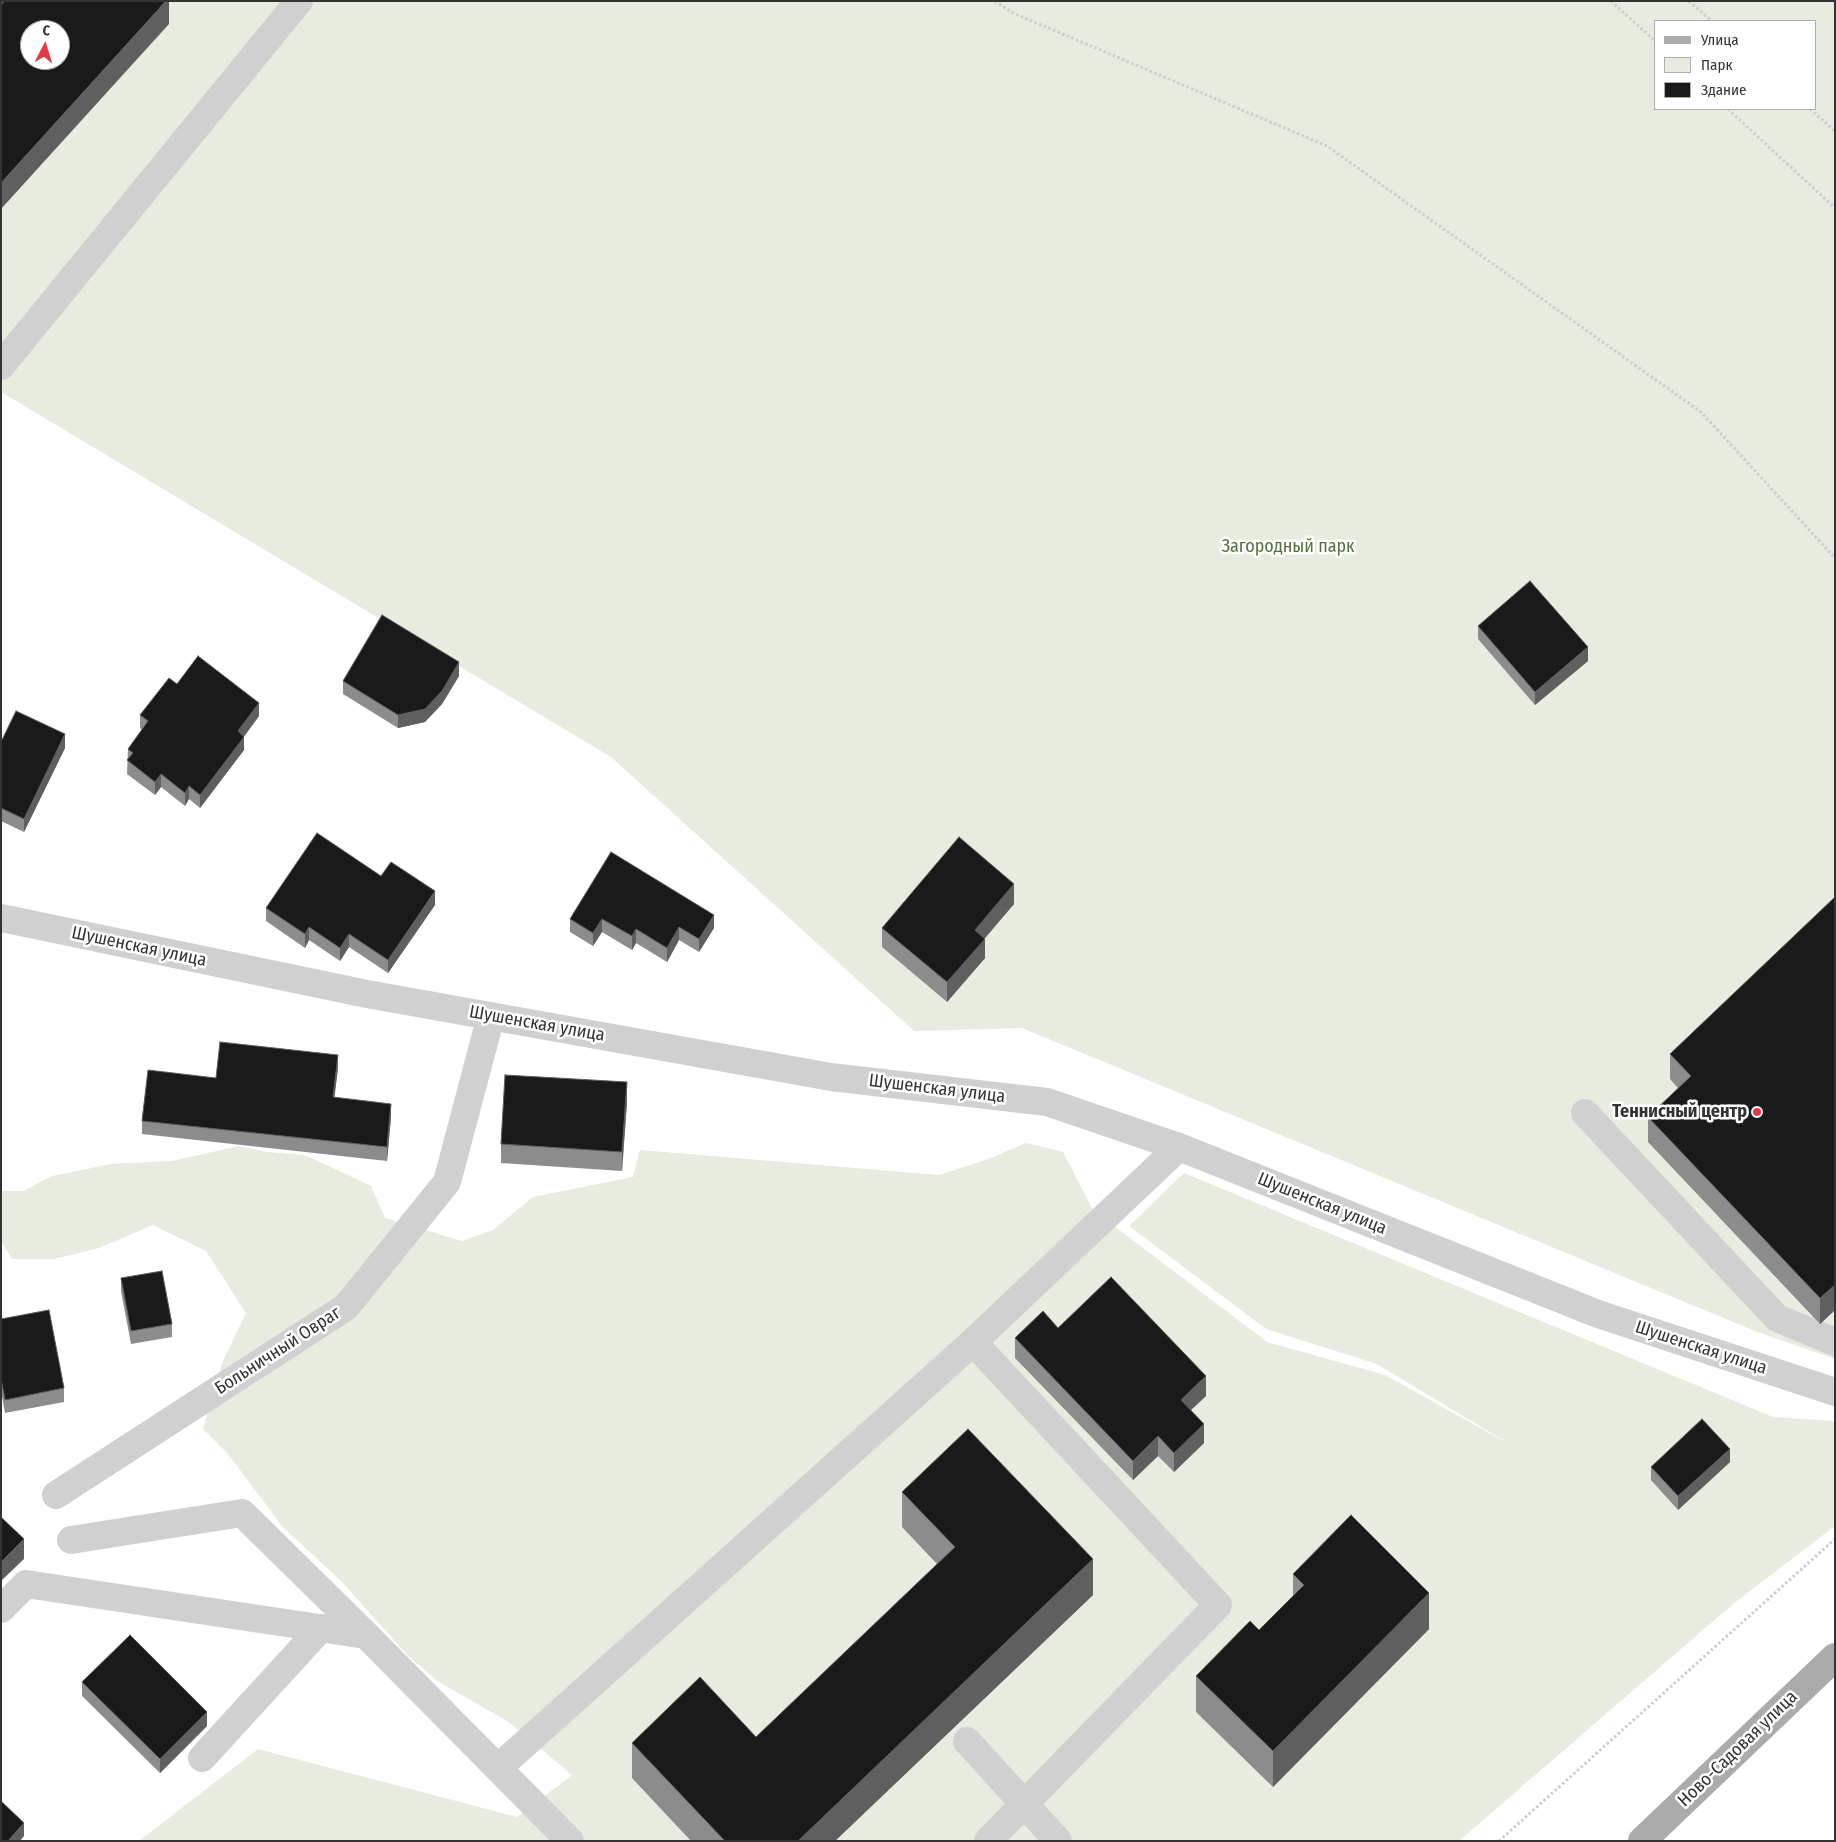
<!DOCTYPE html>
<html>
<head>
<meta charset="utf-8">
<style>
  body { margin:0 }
  #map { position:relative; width:1836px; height:1842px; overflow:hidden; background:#fff; font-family:"Fira Sans Condensed",sans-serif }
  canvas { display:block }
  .frame { position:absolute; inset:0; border:2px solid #333; pointer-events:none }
  .legend { position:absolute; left:1654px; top:20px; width:162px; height:90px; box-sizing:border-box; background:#fff; border:1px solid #adadad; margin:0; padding:6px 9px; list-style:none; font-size:15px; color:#333 }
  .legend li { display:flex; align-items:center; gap:10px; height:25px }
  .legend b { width:25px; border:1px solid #adadad }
  .north { position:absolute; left:20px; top:20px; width:50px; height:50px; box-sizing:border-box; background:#fff; border:1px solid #adadad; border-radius:50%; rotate:5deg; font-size:14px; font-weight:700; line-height:20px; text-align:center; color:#333 }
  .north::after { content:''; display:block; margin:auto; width:18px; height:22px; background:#e63946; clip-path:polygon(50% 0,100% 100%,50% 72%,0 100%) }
</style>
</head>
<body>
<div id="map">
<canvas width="1836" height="1842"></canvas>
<div class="frame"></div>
<ul class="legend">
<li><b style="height:6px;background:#ababab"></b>Улица</li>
<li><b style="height:14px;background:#e6ecdf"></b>Парк</li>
<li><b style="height:14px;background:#1a1a1a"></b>Здание</li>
</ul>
<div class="north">С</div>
</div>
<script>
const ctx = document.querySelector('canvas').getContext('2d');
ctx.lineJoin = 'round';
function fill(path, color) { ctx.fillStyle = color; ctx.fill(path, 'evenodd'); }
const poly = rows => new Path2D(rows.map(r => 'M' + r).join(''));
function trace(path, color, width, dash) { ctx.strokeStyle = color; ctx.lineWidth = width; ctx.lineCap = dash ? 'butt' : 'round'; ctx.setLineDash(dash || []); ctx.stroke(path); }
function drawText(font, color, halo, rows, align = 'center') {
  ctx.font = font + ' "Fira Sans Condensed",sans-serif'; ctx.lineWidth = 5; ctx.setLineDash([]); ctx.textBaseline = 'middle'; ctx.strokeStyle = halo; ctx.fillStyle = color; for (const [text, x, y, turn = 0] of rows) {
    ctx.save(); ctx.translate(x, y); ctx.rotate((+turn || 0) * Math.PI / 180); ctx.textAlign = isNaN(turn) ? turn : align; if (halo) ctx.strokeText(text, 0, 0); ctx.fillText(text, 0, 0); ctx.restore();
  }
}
fill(poly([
  [1,1,1835,1,1835,1359,1755,1331,1022,1028,914,1031,611,757,1,392],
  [1655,21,1815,21,1815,109,1655,109],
  [30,30,60,30,60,60,30,60],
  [1026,1143,1063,1152,1093,1210,1267,1342,1385,1375,1511,1445,1377,1364,1266,1329,1129,1226,1184,1173,1773,1417,1835,1421,1835,1526,1733,1604,1459,1841,139,1841,258,1749,517,1817,572,1775,507,1721,439,1682,408,1656,343,1583,282,1526,228,1454,203,1429,223,1361,246,1313,206,1251,153,1225,99,1248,54,1259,12,1259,1,1241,1,1191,23,1191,52,1176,87,1169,110,1164,172,1161,239,1146,267,1152,305,1155,371,1186,385,1218,462,1241,493,1230,533,1197,633,1177,640,1150,939,1175,986,1160]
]), '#e6ecdf');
trace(poly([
  [995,1,1013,13,1327,146,1701,412,1835,558],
  [1611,1,1655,41],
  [1689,1,1712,21],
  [1728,109,1835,208],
  [1810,109,1835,131],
  [1499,1841,1835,1539]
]), '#cdcdcd', 3, [2.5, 2.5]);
trace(poly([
  [1,366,299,1],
  [1,918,367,994,831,1077,1047,1102,1179,1147,1598,1314,1835,1392],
  [1585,1113,1777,1318,1835,1342],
  [973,1342,1218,1605,988,1841],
  [56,1495,346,1307,447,1182,491,1016],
  [71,1540,242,1513,366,1635,570,1841],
  [1,1609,26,1584,366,1635],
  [967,1741,1058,1841],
  [202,1758,321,1628],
  [498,1768,973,1342,1179,1147]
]), '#d0d0d0', 28);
trace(poly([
  [1642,1841,1835,1657]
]), '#ababab', 28);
fill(poly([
  [1478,626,1588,661,1535,705,1478,639],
  [459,676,442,704,425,722,398,728,343,694,343,681],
  [177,684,259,716,244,736,244,750,200,808,189,799,185,806,161,787,155,795,127,774,128,749,142,730,140,728,140,715],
  [1,742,65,748,24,832,1,821],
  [611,852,714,928,699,952,679,940,667,962,636,943,632,950,602,932,593,946,570,932,570,919],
  [381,876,435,905,388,973,349,947,340,961,309,940,305,948,266,921,266,908],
  [1835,897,1835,1310,1820,1324,1648,1142,1648,1117,1678,1088,1670,1079,1670,1054],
  [1014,904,984,938,985,958,947,1002,882,947,882,928],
  [338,1068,334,1097,391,1117,387,1161,142,1134,142,1121,216,1078],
  [627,1102,622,1171,501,1163,501,1144],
  [121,1278,172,1324,172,1337,131,1344,121,1291],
  [1,1319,64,1388,64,1402,5,1413,1,1391],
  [1058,1328,1206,1396,1191,1410,1204,1443,1174,1472,1158,1456,1133,1480,1015,1358,1015,1338],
  [1730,1462,1678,1510,1651,1480,1651,1467],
  [902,1492,1093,1595,835,1841,691,1841,632,1778,632,1743,756,1737,937,1564,902,1527],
  [1293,1574,1429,1629,1273,1787,1196,1712,1196,1676,1259,1630,1293,1596],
  [82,1682,207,1726,160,1773,82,1696]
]), '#8c8c8c');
fill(poly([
  [166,1,169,1,169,24,1,209,1,183],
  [1588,647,1588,661,1535,705,1535,692],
  [459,662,459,676,442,704,425,722,398,728,398,715],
  [259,703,259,716,238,745,238,731],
  [65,734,65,748,24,832,24,819],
  [244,737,244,750,200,808,200,795],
  [161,774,161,787,155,795,155,782],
  [189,786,189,799,185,806,185,793],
  [1014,884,1014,904,975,950,975,930],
  [435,891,435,905,388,973,388,960],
  [714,915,714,928,699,952,699,939],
  [602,919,602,932,593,946,593,933],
  [309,927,309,940,305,948,305,934],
  [679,927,679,940,667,962,667,948],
  [636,929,636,943,632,950,632,936],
  [349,934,349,947,340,961,340,948],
  [985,939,985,958,947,1002,947,982],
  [338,1055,338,1068,333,1110,333,1097],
  [627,1082,627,1102,622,1171,622,1152],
  [391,1104,391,1117,387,1161,387,1147],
  [1835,1285,1835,1310,1820,1324,1820,1298],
  [1206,1376,1206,1396,1181,1419,1181,1400],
  [1204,1424,1204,1443,1174,1472,1174,1453],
  [1158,1436,1158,1456,1133,1480,1133,1461],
  [1730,1449,1730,1462,1678,1510,1678,1496],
  [24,1539,24,1559,1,1581,1,1562],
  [1093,1559,1093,1595,835,1841,798,1841],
  [1429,1593,1429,1629,1273,1787,1273,1751],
  [207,1712,207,1726,160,1773,160,1759],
  [24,1823,24,1836,20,1841,8,1841]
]), '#5f5f5f');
const building = poly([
  [4,1,166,1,1,183,1,5,4,1],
  [30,30,60,30,60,60,30,60,30,30],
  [1530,581,1588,647,1535,692,1478,626,1530,581],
  [382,615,459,662,442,691,425,709,398,715,343,681,382,615],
  [198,656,259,703,238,731,244,737,200,795,189,786,185,793,161,774,155,782,127,760,133,753,128,749,148,721,140,715,169,678,177,684,198,656],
  [16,711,65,734,24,819,1,808,1,742,16,711],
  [317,833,381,876,391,862,435,891,388,960,349,934,340,948,309,927,305,934,266,908,317,833],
  [959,837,1014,884,975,930,985,939,947,982,882,928,959,837],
  [611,852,714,915,699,939,679,927,667,948,636,929,632,936,602,919,593,933,570,919,611,852],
  [1835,897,1835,1285,1820,1298,1648,1117,1691,1076,1670,1054,1835,897],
  [220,1042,338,1055,333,1097,391,1104,387,1147,142,1121,148,1070,216,1078,220,1042],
  [505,1075,627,1082,622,1152,501,1144,505,1075],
  [162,1271,172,1324,131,1331,121,1278,162,1271],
  [1111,1277,1206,1376,1181,1400,1204,1424,1174,1453,1158,1436,1133,1461,1015,1338,1043,1311,1058,1328,1111,1277],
  [49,1310,64,1388,5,1400,1,1378,1,1319,49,1310],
  [1702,1419,1730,1449,1678,1496,1651,1467,1702,1419],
  [968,1429,1093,1559,798,1841,725,1841,632,1743,700,1677,756,1737,955,1547,902,1492,968,1429],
  [1351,1515,1429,1593,1273,1751,1196,1676,1250,1621,1259,1630,1304,1585,1293,1574,1351,1515],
  [1,1517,24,1539,1,1562,1,1517],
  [130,1635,207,1712,160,1759,82,1682,130,1635],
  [1,1801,24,1823,8,1841,1,1841,1,1801]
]);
fill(building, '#1a1a1a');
trace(building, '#5f5f5f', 1);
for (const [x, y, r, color] of [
  [1757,1112,5,"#e63946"]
]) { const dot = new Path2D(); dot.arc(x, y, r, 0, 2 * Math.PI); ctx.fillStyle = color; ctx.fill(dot); trace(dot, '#fff', 2); }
drawText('18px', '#56703f', '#fff', [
  ["Загородный парк",1288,547]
]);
drawText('18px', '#333', '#fff', [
  ["Шушенская улица",139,947,12],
  ["Шушенская улица",537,1024,10],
  ["Шушенская улица",937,1089,7],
  ["Шушенская улица",1322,1204,22],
  ["Шушенская улица",1701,1348,18],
  ["Больничный Овраг",278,1351,-33],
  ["Ново-Садовая улица",1738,1749,-44]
]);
drawText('bold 18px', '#333', '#fff', [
  ["Теннисный центр",1747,1112]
], 'right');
</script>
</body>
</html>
